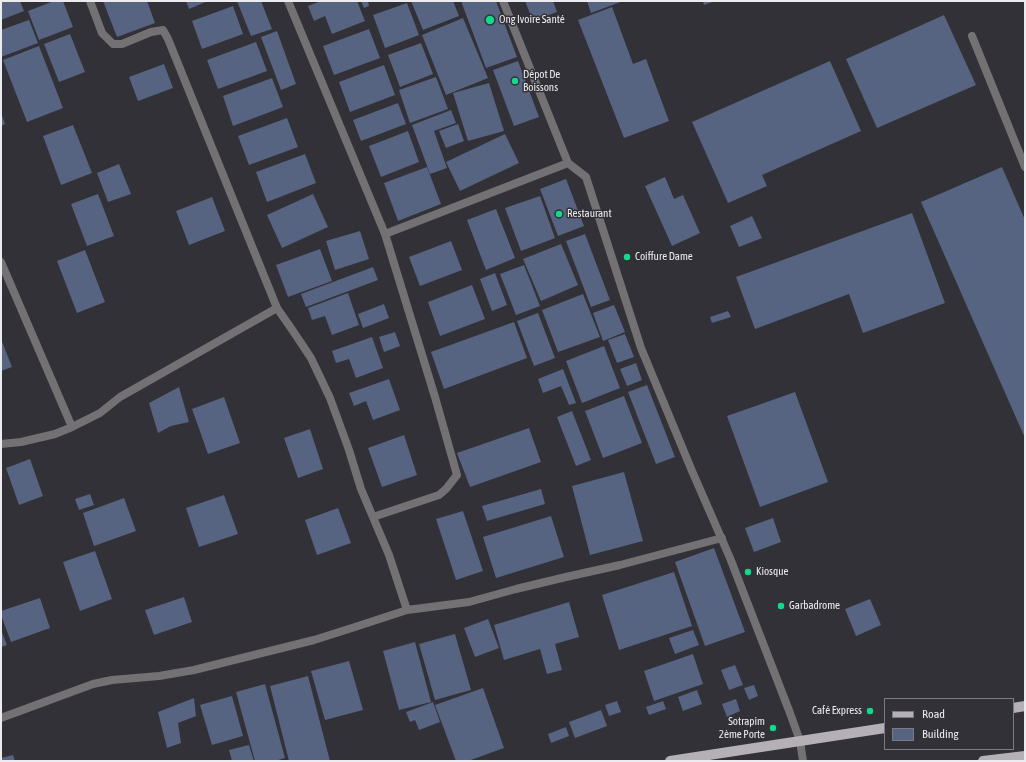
<!DOCTYPE html>
<html>
<head>
<meta charset="utf-8">
<style>
  body { margin:0 }
  #map { position:relative; width:1026px; height:762px; overflow:hidden; background:#323137; font-family:"Asap Condensed",sans-serif }
  canvas { display:block }
  .frame { position:absolute; inset:0; border:2px solid #ecebef; pointer-events:none }
  .legend { position:absolute; left:884px; top:698px; width:130px; height:52px; box-sizing:border-box; background:#323137; border:1px solid #7c7b81; margin:0; padding:5px 7px; list-style:none; font-size:12px; color:#ecebef }
  .legend li { display:flex; align-items:center; gap:8px; height:20px }
  .legend b { width:20px; border:1px solid #7c7b81 }
</style>
</head>
<body>
<div id="map">
<canvas width="1026" height="762"></canvas>
<div class="frame"></div>
<ul class="legend">
<li><b style="height:5px;background:#b5b0b6"></b>Road</li>
<li><b style="height:11px;background:#566381"></b>Building</li>
</ul>
</div>
<script>
const ctx = document.querySelector('canvas').getContext('2d');
ctx.lineJoin = 'round';
function fill(path, color) { ctx.fillStyle = color; ctx.fill(path, 'evenodd'); }
const poly = rows => new Path2D(rows.map(r => 'M' + r).join(''));
function trace(path, color, width, dash) { ctx.strokeStyle = color; ctx.lineWidth = width; ctx.lineCap = dash ? 'butt' : 'round'; ctx.setLineDash(dash || []); ctx.stroke(path); }
function drawText(font, color, halo, rows, align = 'center') {
  ctx.font = font + ' "Asap Condensed",sans-serif'; ctx.lineWidth = 3; ctx.setLineDash([]); ctx.textBaseline = 'middle'; ctx.strokeStyle = halo; ctx.fillStyle = color; for (const [text, x, y, turn = 0] of rows) {
    ctx.save(); ctx.translate(x, y); ctx.rotate((+turn || 0) * Math.PI / 180); ctx.textAlign = isNaN(turn) ? turn : align; if (halo) ctx.strokeText(text, 0, 0); ctx.fillText(text, 0, 0); ctx.restore();
  }
}
fill(poly([
  [1,1,20,1,24,11,1,20],
  [54,1,63,1,73,27,39,40,28,11],
  [103,1,147,1,155,23,117,37],
  [186,1,208,1,189,9],
  [237,1,261,1,272,29,251,36],
  [321,1,357,1,365,21,332,34,325,16,314,21,308,6],
  [361,1,368,1,369,6,364,8],
  [411,1,453,1,459,16,423,30],
  [461,1,496,1,517,57,486,68],
  [525,1,553,1,557,12,533,21],
  [587,1,623,1,591,13],
  [703,1,715,1,704,5],
  [407,3,419,35,385,48,373,15],
  [233,6,243,34,202,49,192,21],
  [612,7,633,64,646,59,669,121,624,138,578,20],
  [944,15,976,85,877,128,846,59],
  [463,18,488,78,446,95,422,35],
  [29,20,38,43,1,57,1,30],
  [369,29,380,58,334,75,323,46],
  [277,31,296,84,281,90,261,37],
  [70,34,85,72,59,82,44,44],
  [256,42,267,71,218,89,207,60],
  [421,43,433,74,400,87,388,55],
  [39,46,63,108,27,122,3,60],
  [518,61,539,117,514,126,493,70],
  [830,61,861,131,762,175,767,186,728,203,692,122],
  [164,64,173,88,138,101,129,77],
  [384,65,395,95,350,112,339,82],
  [436,77,448,109,410,123,399,90],
  [272,78,283,107,233,126,223,96],
  [489,83,504,131,468,141,453,93],
  [398,103,406,124,361,141,353,120],
  [451,110,456,123,434,131,447,168,430,174,412,125],
  [1,113,5,124,1,126],
  [287,118,298,147,249,165,238,136],
  [458,124,464,141,446,148,439,131],
  [73,125,92,173,61,185,43,136],
  [408,131,419,162,381,177,369,146],
  [505,134,519,163,460,191,446,162],
  [305,154,316,183,267,202,256,172],
  [119,164,131,194,108,202,97,173],
  [427,167,441,204,398,221,384,183],
  [1002,167,1025,220,1025,438,921,202],
  [665,177,674,199,683,195,700,233,672,246,645,186],
  [566,179,584,226,558,236,540,189],
  [98,194,114,236,87,246,71,204],
  [313,194,328,227,282,248,267,215],
  [540,196,555,238,521,251,505,208],
  [212,197,225,231,189,245,176,211],
  [496,209,515,258,486,270,467,220],
  [912,213,945,303,863,333,849,294,755,329,736,277],
  [752,216,762,238,739,247,730,226],
  [360,231,369,259,335,270,326,241],
  [585,234,610,300,591,307,566,241],
  [451,241,462,270,420,286,409,257],
  [561,244,578,285,541,301,523,259],
  [320,249,332,281,288,297,276,265],
  [85,250,105,302,77,313,57,261],
  [524,265,540,306,516,315,500,274],
  [373,267,378,280,306,307,301,294],
  [495,273,507,305,492,311,480,279],
  [472,285,485,319,440,336,428,302],
  [348,293,359,325,332,335,325,316,312,320,308,308],
  [583,294,600,337,558,352,542,310],
  [384,304,389,318,363,328,358,314],
  [614,305,625,332,603,341,593,313],
  [728,311,731,317,712,323,710,317],
  [538,313,555,358,534,366,517,321],
  [514,322,527,358,444,389,431,352],
  [395,332,400,346,384,352,379,337],
  [625,334,634,357,617,363,608,340],
  [372,337,383,368,356,378,349,359,336,363,332,351],
  [1,339,12,367,1,371],
  [604,346,620,388,582,403,566,361],
  [636,363,642,380,627,386,620,369],
  [563,369,576,403,569,405,561,386,543,393,538,379],
  [389,379,400,410,373,420,366,401,354,406,349,393],
  [647,385,675,457,656,464,628,392],
  [179,387,189,422,171,426,158,433,149,403],
  [795,392,828,482,760,507,727,416],
  [624,396,642,443,603,458,585,411],
  [224,397,240,443,208,454,192,409],
  [572,411,591,460,576,466,557,417],
  [529,428,541,462,470,487,457,453],
  [310,429,323,469,298,478,284,438],
  [404,435,417,475,382,487,368,448],
  [30,459,43,496,19,505,6,468],
  [624,472,643,541,590,555,572,486],
  [541,489,545,504,487,521,482,506],
  [90,494,94,505,79,510,75,499],
  [224,495,238,534,199,547,186,508],
  [124,498,136,531,94,546,83,513],
  [338,508,351,543,317,555,305,520],
  [463,511,483,571,456,580,436,519],
  [551,516,564,557,496,578,483,537],
  [773,518,781,542,754,552,745,528],
  [714,548,745,632,705,646,675,562],
  [95,551,112,599,80,611,63,562],
  [674,572,692,626,619,650,602,595],
  [184,597,192,622,154,635,145,610],
  [40,598,50,628,11,642,1,615,1,611],
  [870,599,881,625,856,636,845,609],
  [569,602,579,637,555,644,562,670,547,674,540,649,504,660,494,625],
  [488,619,499,648,475,657,464,628],
  [1,630,7,645,1,647],
  [693,630,699,645,675,654,669,638],
  [455,634,471,690,435,700,419,644],
  [415,642,431,702,399,710,383,651],
  [693,654,703,684,654,701,644,671],
  [349,661,363,710,325,720,311,671],
  [735,665,743,685,729,690,721,670],
  [308,676,330,761,289,761,270,686],
  [265,684,285,758,275,761,255,761,236,692],
  [754,685,758,696,749,700,744,688],
  [483,688,504,748,468,761,456,761,435,705],
  [697,690,702,704,683,711,678,697],
  [232,696,243,736,212,745,200,705],
  [194,698,196,716,178,723,181,743,167,748,158,712],
  [736,699,740,711,727,717,722,704],
  [617,701,621,712,609,716,605,705],
  [663,701,666,709,649,715,646,707],
  [433,702,440,722,419,730,415,720,410,722,406,712],
  [601,710,607,726,575,738,569,722],
  [566,727,569,736,551,743,548,734],
  [249,745,254,761,232,761,229,750],
  [13,755,15,761,1,761,1,758]
]), '#566381');
trace(poly([
  [972,36,1025,167]
]), '#737174', 8);
trace(poly([
  [90,1,102,33,113,44,122,44,151,32,163,30,168,39,277,308,293,331,311,358,330,398,349,450,361,489,389,555,407,610],
  [288,1,385,234,435,397,457,475,446,489,439,495,373,517],
  [503,1,568,163,586,177,641,348,692,471,730,558,790,713,800,741,803,761],
  [385,234,568,163],
  [1,262,72,427],
  [1,444,21,442,55,434,72,427,100,413,120,397,277,308],
  [1,718,93,684,112,680,159,676,194,670,314,640,355,627,407,610,469,602,516,589,566,577,620,565,722,538]
]), '#737174', 8);
trace(poly([
  [1013,708,1025,706],
  [670,761,885,728],
  [983,761,1025,756]
]), '#b5b0b6', 10);
for (const [x, y, r, color] of [
  [490,20,5,"#13d98a"],
  [515,81,4,"#13d98a"],
  [559,214,4,"#13d98a"],
  [627,257,4,"#13d98a"],
  [748,572,4,"#13d98a"],
  [781,606,4,"#13d98a"],
  [870,711,4,"#13d98a"],
  [773,728,4,"#13d98a"]
]) { const dot = new Path2D(); dot.arc(x, y, r, 0, 2 * Math.PI); ctx.fillStyle = color; ctx.fill(dot); trace(dot, '#323137', 1.5); }
drawText('11px', '#ecebef', '#323137', [
  ["Ong Ivoire Santé",499,20],
  ["Dépot De",523,75],
  ["Boissons",523,88],
  ["Restaurant",567,214],
  ["Coiffure Dame",635,257],
  ["Kiosque",756,572],
  ["Garbadrome",789,606],
  ["Café Express",862,711,"right"],
  ["Sotrapim",765,722,"right"],
  ["2ème Porte",765,735,"right"]
], 'left');
</script>
</body>
</html>
